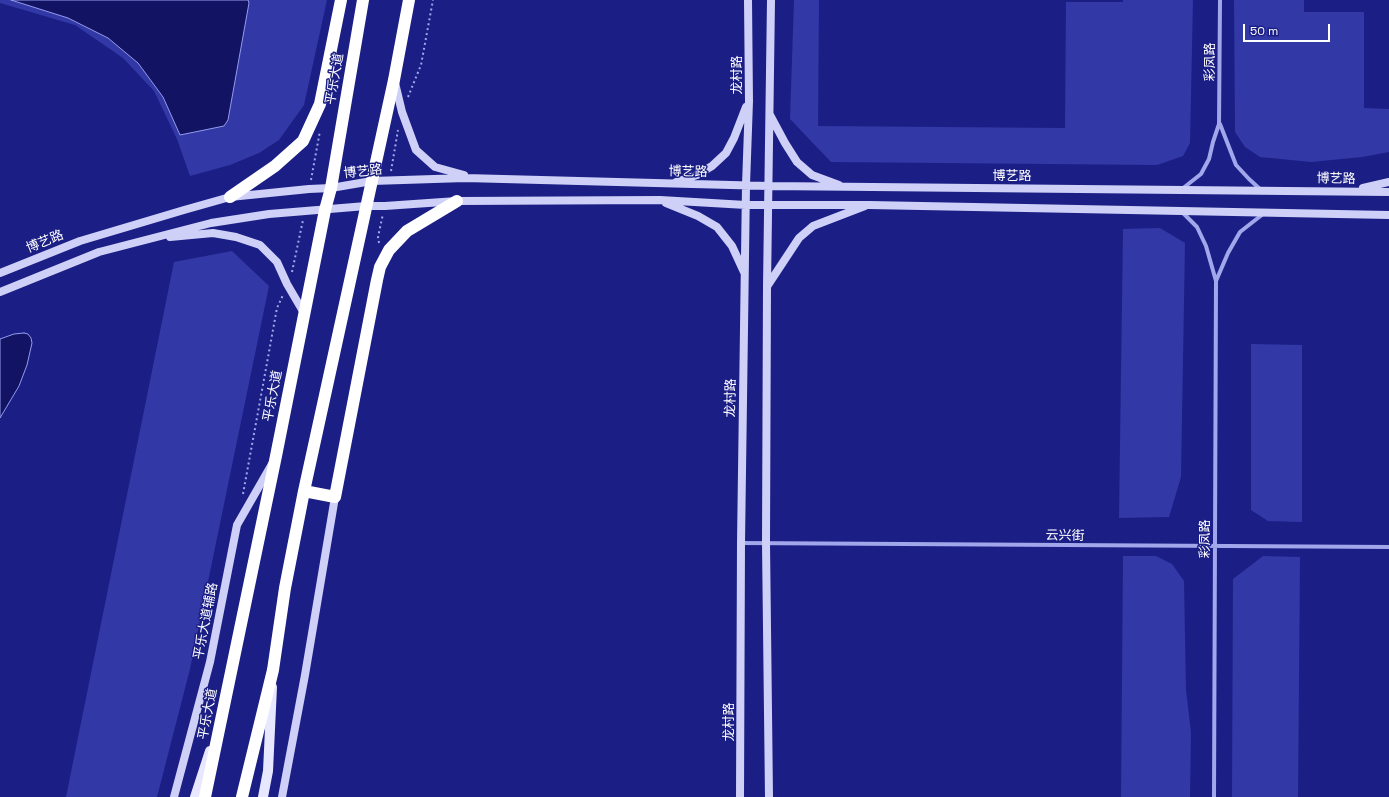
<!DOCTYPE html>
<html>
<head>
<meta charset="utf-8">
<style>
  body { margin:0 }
  #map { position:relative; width:1389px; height:797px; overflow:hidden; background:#1b1f85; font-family:"Space Grotesk",sans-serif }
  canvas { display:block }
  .scale { position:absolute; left:1243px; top:24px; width:87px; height:18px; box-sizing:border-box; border:2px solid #fff; border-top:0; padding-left:5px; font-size:12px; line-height:14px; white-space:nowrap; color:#fff; -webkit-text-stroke:3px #1b1f85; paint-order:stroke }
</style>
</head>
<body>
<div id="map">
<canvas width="1389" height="797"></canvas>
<div class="scale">50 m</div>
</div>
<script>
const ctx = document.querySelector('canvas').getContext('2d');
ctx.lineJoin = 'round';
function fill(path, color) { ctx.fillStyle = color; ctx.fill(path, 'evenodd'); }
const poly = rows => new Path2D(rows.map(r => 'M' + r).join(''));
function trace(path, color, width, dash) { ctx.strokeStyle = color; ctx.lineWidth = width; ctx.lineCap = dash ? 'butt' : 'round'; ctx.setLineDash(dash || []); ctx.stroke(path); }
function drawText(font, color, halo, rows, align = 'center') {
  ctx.font = font + ' "Space Grotesk","Noto Sans SC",sans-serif'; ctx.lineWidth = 3; ctx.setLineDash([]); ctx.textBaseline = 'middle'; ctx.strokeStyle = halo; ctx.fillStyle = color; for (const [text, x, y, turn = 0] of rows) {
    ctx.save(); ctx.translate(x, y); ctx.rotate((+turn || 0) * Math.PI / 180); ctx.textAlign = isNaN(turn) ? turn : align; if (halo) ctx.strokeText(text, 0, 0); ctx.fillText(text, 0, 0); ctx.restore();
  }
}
fill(poly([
  [0,0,327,0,304,105,279,140,259,153,230,165,190,176,177,139,154,91,123,58,75,25,0,3],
  [794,0,819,0,818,126,1065,128,1066,2,1123,2,1123,0,1193,0,1190,143,1183,156,1157,165,831,162,790,119],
  [1234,0,1304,0,1304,12,1364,12,1364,108,1389,109,1389,152,1362,157,1311,162,1260,157,1245,147,1235,132],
  [1160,228,1185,243,1181,477,1169,517,1119,518,1123,229],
  [232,251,269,286,190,669,157,797,66,797,174,262],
  [1251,344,1302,345,1302,522,1268,521,1251,510],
  [1123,556,1156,556,1172,564,1184,581,1186,690,1191,733,1190,797,1121,797],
  [1263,556,1300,557,1298,797,1232,797,1233,579]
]), '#3238a5');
const water = poly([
  [11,0,248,0,249,3,228,120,224,126,180,135,163,97,138,63,108,38,68,18,11,0],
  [24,333,28,334,31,338,32,343,27,365,19,386,0,418,0,339,14,334,24,333]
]);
fill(water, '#121463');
trace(water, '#959bed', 1);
trace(poly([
  [408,97,421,65,433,0],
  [391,171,398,130],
  [311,180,320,131],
  [379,243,378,237,383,214],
  [292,272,303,220],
  [243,494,277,308,283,295]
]), '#a2a6eb', 2, [2, 3]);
trace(poly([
  [1220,124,1236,165,1249,179,1261,190],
  [1182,189,1201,174,1209,159,1213,142,1219,124,1220,0],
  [1182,212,1197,227,1206,246,1216,281,1214,797],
  [1216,281,1228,253,1240,232,1263,214],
  [741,543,1389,547]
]), '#a2a6eb', 4);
trace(poly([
  [395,83,402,112,416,150,435,167,464,175],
  [770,115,785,143,797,162,812,175,839,185],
  [676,182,697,175,712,166,726,153,734,138,746,107],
  [1363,188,1389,182],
  [666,203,698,216,717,227,732,246,744,272],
  [170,237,213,233,236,237,260,245,277,262,287,284,304,313],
  [0,273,80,241,184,210,230,197,309,189,331,188,372,181,465,178,769,186,1389,192],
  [768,285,799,238,813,226,865,206],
  [0,292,99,252,211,223,269,214,366,206,385,206,457,201,660,200,746,205,869,205,1389,215],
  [174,797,210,662,237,525,272,464],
  [282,797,305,675,335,497],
  [740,797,741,543,746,185,749,101,748,0],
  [769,797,766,543,767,286,771,0]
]), '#ced0f8', 8);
trace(poly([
  [195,797,210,751],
  [263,797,268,771,272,687]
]), '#e7e7ff', 10);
trace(poly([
  [230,197,275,166,303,141,320,104,341,0],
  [304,491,335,497,377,280,380,267,389,250,407,231,457,201],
  [205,797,276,456,325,210,331,188,363,0],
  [242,797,273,670,285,588,304,491,394,80,409,0]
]), '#fff', 12);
drawText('13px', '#fff', '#1b1f85', [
  ["彩凤路",1210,62,-90],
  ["龙村路",737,75,-90],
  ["平乐大道",335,79,-80],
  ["博艺路",363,172,-6],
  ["博艺路",688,172,1],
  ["博艺路",1012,176],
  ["博艺路",1336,179,1],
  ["博艺路",45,242,-22],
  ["平乐大道",273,396,-79],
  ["龙村路",731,398,-89],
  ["云兴街",1065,536,1],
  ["彩凤路",1205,539,-90],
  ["平乐大道辅路",206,621,-79],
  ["平乐大道",208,714,-79],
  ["龙村路",729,722,-90]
]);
</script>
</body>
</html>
